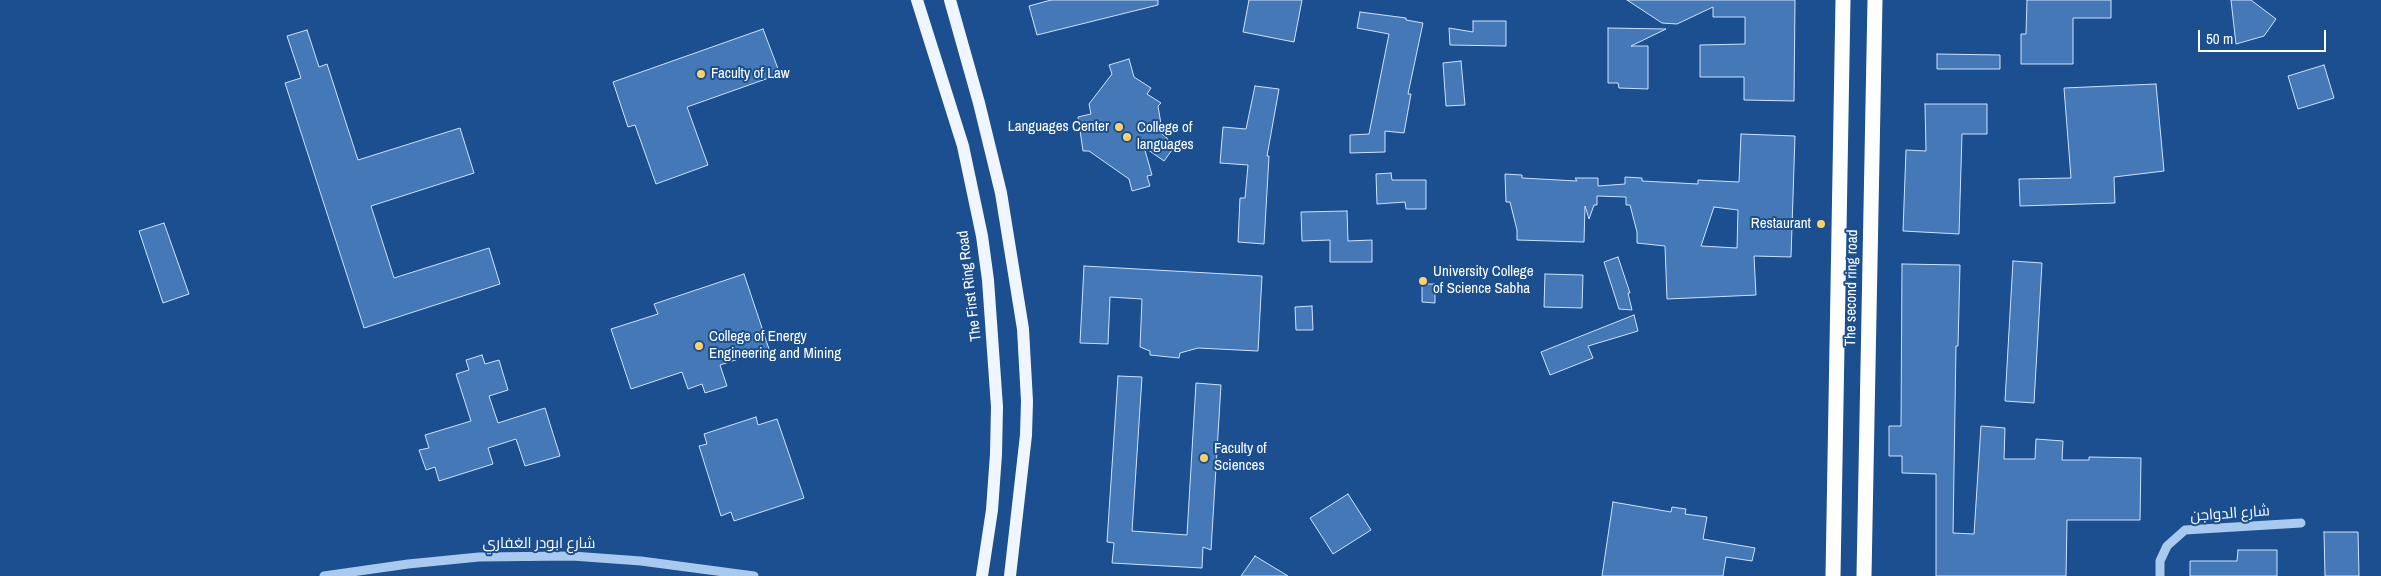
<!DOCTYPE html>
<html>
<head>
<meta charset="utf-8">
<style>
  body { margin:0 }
  #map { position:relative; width:2381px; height:576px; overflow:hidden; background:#1b4f8f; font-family:"Archivo Narrow",sans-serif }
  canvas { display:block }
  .scale { position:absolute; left:2198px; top:30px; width:128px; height:22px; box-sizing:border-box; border:2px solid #fff; border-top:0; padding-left:6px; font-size:15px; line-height:18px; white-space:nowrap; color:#fff; -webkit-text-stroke:4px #1b4f8f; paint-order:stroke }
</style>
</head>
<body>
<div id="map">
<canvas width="2381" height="576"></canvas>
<div class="scale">50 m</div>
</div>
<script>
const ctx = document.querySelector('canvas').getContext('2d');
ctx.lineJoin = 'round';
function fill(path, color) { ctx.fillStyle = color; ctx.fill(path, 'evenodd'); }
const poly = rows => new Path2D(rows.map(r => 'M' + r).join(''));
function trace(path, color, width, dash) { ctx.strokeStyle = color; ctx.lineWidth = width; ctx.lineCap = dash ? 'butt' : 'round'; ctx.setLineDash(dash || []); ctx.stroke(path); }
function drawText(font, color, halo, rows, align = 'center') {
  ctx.font = font + ' "Archivo Narrow",Cairo,sans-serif'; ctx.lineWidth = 4; ctx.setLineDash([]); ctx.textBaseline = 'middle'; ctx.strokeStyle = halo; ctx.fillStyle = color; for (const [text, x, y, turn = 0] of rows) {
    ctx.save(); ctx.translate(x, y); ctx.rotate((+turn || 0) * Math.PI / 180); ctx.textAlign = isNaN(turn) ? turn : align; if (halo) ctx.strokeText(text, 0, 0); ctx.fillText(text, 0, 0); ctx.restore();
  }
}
const building = poly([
  [1051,0,1158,0,1158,5,1037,35,1029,6,1051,0],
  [1249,0,1302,0,1294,42,1243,32,1249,0],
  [1627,0,1795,0,1794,101,1744,100,1744,77,1700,77,1700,45,1745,44,1745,17,1713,17,1713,7,1677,24,1662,23,1627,0],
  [2027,0,2111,0,2111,18,2073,18,2073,64,2021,64,2021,34,2026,34,2027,0],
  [2231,0,2251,0,2276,19,2264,36,2236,44,2231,0],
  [1360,12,1406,18,1406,20,1423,23,1408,94,1411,94,1404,133,1385,131,1385,152,1350,153,1350,135,1369,134,1389,34,1357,28,1360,12],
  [1473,21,1506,21,1506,46,1450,45,1449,28,1473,32,1473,21],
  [1608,28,1666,29,1631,46,1648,46,1648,89,1619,88,1618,83,1608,83,1608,28],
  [763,29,780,74,687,107,708,165,656,184,635,125,628,127,613,82,763,29],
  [307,30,319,67,327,64,358,160,460,128,474,173,371,206,394,278,489,248,500,284,364,328,285,83,301,78,287,36,307,30],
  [1937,54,2000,55,2000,69,1937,69,1937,54],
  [1129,59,1134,77,1151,88,1147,94,1161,103,1158,106,1161,124,1157,130,1167,138,1172,150,1164,161,1144,147,1152,175,1147,176,1150,186,1132,191,1129,179,1089,151,1083,151,1078,117,1091,114,1089,104,1112,74,1109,65,1129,59],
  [1461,61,1465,105,1446,106,1443,63,1461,61],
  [2324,65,2334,98,2298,109,2288,76,2324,65],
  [2156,84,2164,171,2114,177,2115,203,2020,206,2019,179,2071,178,2064,88,2156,84],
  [1255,86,1279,89,1267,156,1269,156,1264,244,1238,242,1240,198,1245,198,1248,165,1220,163,1223,127,1246,129,1255,86],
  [1925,104,1987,104,1987,134,1962,134,1959,234,1903,231,1906,150,1926,151,1925,104],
  [1741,134,1795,136,1791,257,1754,256,1756,295,1667,299,1665,246,1637,243,1637,232,1630,205,1626,205,1626,197,1597,196,1597,205,1594,205,1589,219,1585,206,1584,242,1517,240,1517,230,1510,202,1506,202,1505,174,1522,175,1522,178,1577,181,1575,178,1598,178,1598,186,1625,184,1625,177,1642,178,1642,181,1698,184,1698,180,1739,182,1741,134],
  [1714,207,1738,210,1737,248,1701,246,1714,207],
  [1391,173,1392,180,1426,180,1426,209,1406,209,1405,202,1377,204,1376,174,1391,173],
  [1347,211,1348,241,1372,240,1372,262,1330,262,1330,240,1302,241,1301,212,1347,211],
  [164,223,189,294,163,303,139,231,164,223],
  [1618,257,1630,293,1628,293,1632,310,1619,309,1604,262,1618,257],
  [2013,261,2042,263,2034,403,2005,401,2013,261],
  [1902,264,1960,265,1958,346,1956,346,1953,533,1974,534,1981,426,2005,428,2004,459,2035,459,2036,439,2063,441,2062,460,2089,460,2089,457,2141,458,2140,520,2067,520,2066,576,1936,576,1936,474,1902,473,1902,456,1889,456,1889,426,1901,426,1902,264],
  [1084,266,1262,276,1258,351,1198,348,1180,353,1179,358,1150,355,1150,351,1140,347,1142,299,1110,297,1108,344,1080,343,1084,266],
  [744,274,769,349,720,365,727,386,705,393,702,384,688,389,682,372,631,389,611,329,658,314,654,304,744,274],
  [1545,274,1583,275,1582,308,1544,307,1545,274],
  [1422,284,1435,284,1435,303,1422,302,1422,284],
  [1312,306,1313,330,1296,330,1295,307,1312,306],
  [1634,315,1638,331,1588,346,1593,358,1550,375,1541,352,1634,315],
  [482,355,485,364,499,360,508,390,489,396,498,423,545,408,560,456,525,466,516,439,488,448,493,464,439,481,435,467,426,470,419,450,429,448,425,435,471,421,456,374,469,370,466,360,482,355],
  [1118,376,1142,377,1132,531,1187,535,1196,383,1221,385,1211,550,1203,547,1202,568,1112,563,1114,543,1107,542,1118,376],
  [756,417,758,425,777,419,804,498,734,521,731,512,721,516,699,446,707,444,704,434,756,417],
  [1348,494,1371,530,1333,554,1310,518,1348,494],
  [1613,502,1671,512,1672,507,1686,509,1685,514,1707,517,1703,539,1755,548,1752,561,1726,557,1723,576,1602,576,1613,502],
  [2324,532,2358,532,2359,576,2325,576,2324,532],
  [2238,550,2277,550,2277,576,2190,576,2190,561,2237,561,2238,550],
  [1255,556,1288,576,1241,576,1255,556]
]);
fill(building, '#4478b7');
trace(building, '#cfe3fa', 1);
trace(poly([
  [324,576,408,564,479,557,572,556,641,561,754,576],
  [2160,576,2160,561,2167,546,2185,530,2301,523]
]), '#a9c9ee', 9);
trace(poly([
  [917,0,963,146,982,236,988,280,997,407,996,454,992,510,982,576],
  [950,0,979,103,1001,193,1023,329,1027,401,1026,435,1010,576]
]), '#f0f6ff', 12);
trace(poly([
  [1833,576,1843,0],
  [1864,576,1875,0]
]), '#fff', 15);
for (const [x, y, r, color] of [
  [701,74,5,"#ffd166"],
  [1119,127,5,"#ffd166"],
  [1127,137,5,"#ffd166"],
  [1821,224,5,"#ffd166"],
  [1423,281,5,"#ffd166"],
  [699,346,5,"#ffd166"],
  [1204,458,5,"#ffd166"]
]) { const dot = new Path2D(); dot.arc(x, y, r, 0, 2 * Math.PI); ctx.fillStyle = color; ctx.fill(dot); trace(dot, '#1b4f8f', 2); }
drawText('15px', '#fff', '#1b4f8f', [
  ["Faculty of Law",711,74],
  ["Languages Center",1109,127,"right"],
  ["College of",1137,128],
  ["languages",1137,145],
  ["Restaurant",1811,224,"right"],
  ["University College",1433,272],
  ["of Science Sabha",1433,289],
  ["College of Energy",709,337],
  ["Engineering and Mining",709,354],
  ["Faculty of",1214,449],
  ["Sciences",1214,466]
], 'left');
drawText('15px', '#fff', '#1b4f8f', [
  ["The First Ring Road",970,286,-97],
  ["The second ring road",1852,288,-89],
  ["شارع الدواجن",2230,514,-4],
  ["شارع ابودر الغفاري",539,544]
]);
</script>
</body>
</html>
